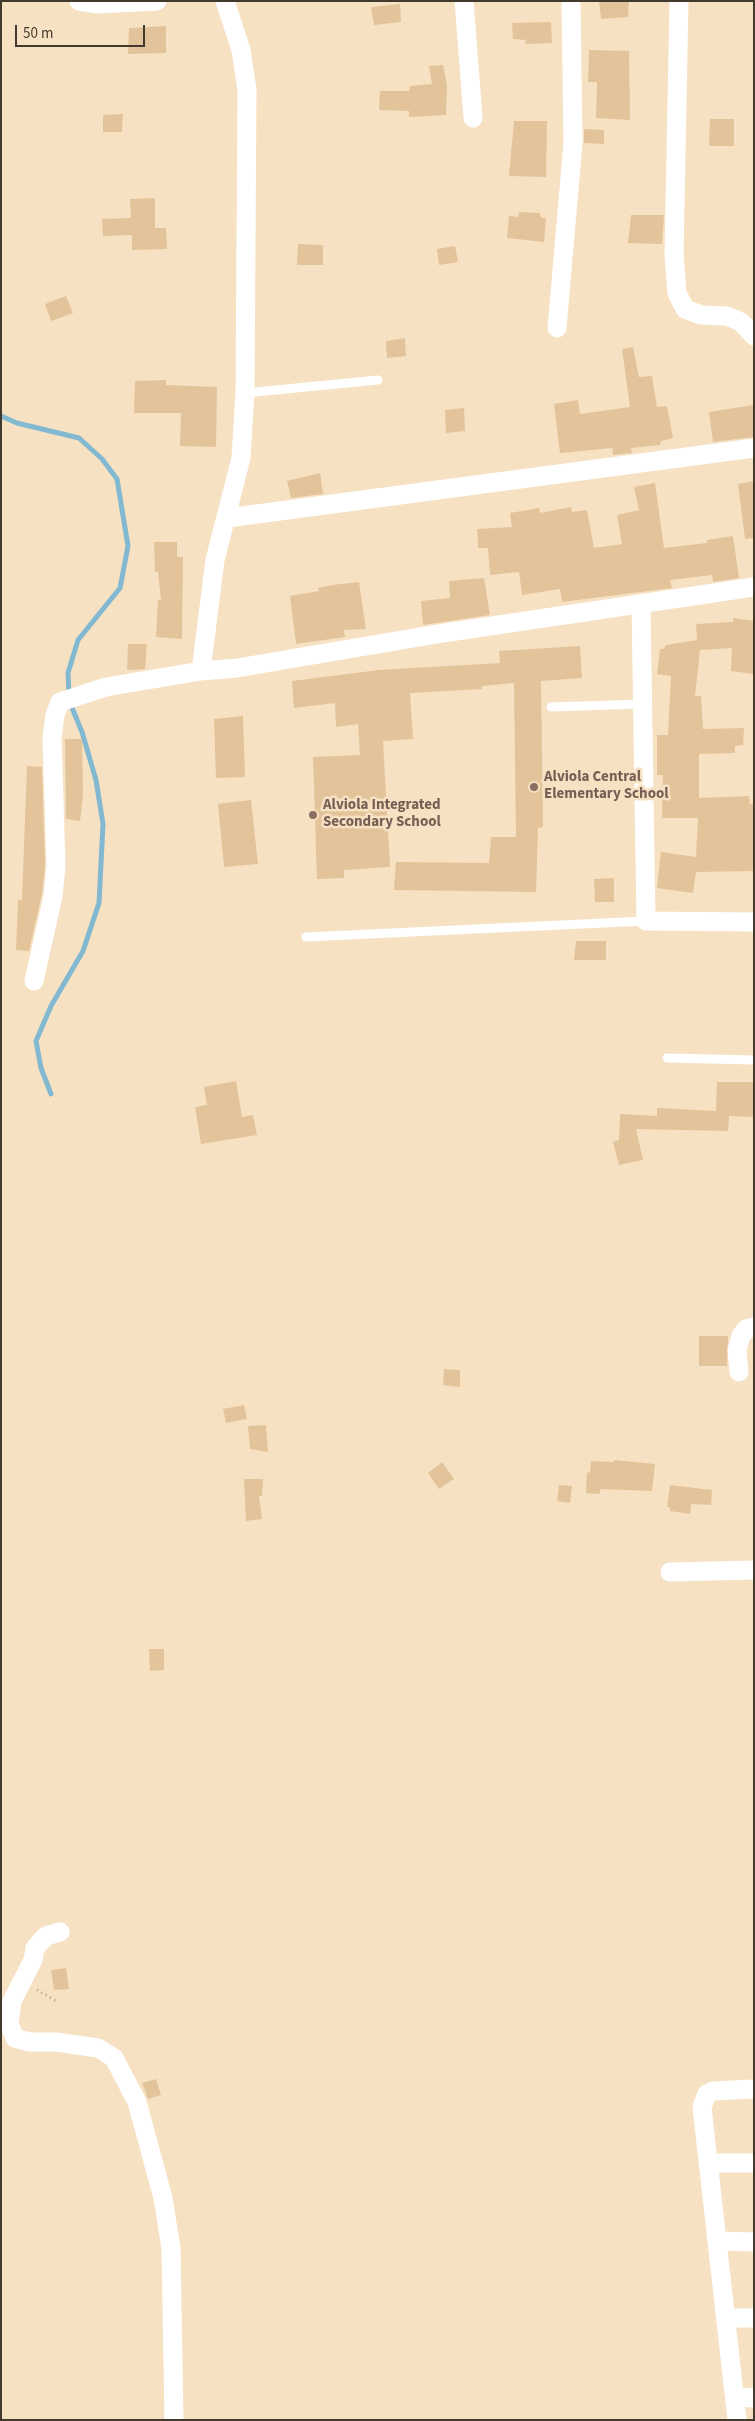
<!DOCTYPE html>
<html>
<head>
<meta charset="utf-8">
<style>
  body { margin:0 }
  #map { position:relative; width:755px; height:2421px; overflow:hidden; background:#f7e1c3; font-family:"Source Sans 3",sans-serif }
  canvas { display:block }
  .frame { position:absolute; inset:0; border:2px solid #433a2e; pointer-events:none }
  .scale { position:absolute; left:15px; top:25px; width:130px; height:22px; box-sizing:border-box; border:2px solid #433a2e; border-top:0; padding-left:6px; font-size:15px; line-height:18px; white-space:nowrap; color:#433a2e; -webkit-text-stroke:4px #f7e1c3; paint-order:stroke }
</style>
</head>
<body>
<div id="map">
<canvas width="755" height="2421"></canvas>
<div class="frame"></div>
<div class="scale">50 m</div>
</div>
<script>
const ctx = document.querySelector('canvas').getContext('2d');
ctx.lineJoin = 'round';
const poly = rows => new Path2D(rows.map(r => 'M' + r).join(''));
function trace(path, color, width, dash) { ctx.strokeStyle = color; ctx.lineWidth = width; ctx.lineCap = dash ? 'butt' : 'round'; ctx.setLineDash(dash || []); ctx.stroke(path); }
function fill(path, color) { ctx.fillStyle = color; ctx.fill(path, 'evenodd'); }
function drawText(font, color, halo, rows, align = 'center') {
  ctx.font = font + ' "Source Sans 3",sans-serif'; ctx.lineWidth = 5; ctx.setLineDash([]); ctx.textBaseline = 'middle'; ctx.strokeStyle = halo; ctx.fillStyle = color; for (const [text, x, y, turn = 0] of rows) {
    ctx.save(); ctx.translate(x, y); ctx.rotate((+turn || 0) * Math.PI / 180); ctx.textAlign = isNaN(turn) ? turn : align; if (halo) ctx.strokeText(text, 0, 0); ctx.fillText(text, 0, 0); ctx.restore();
  }
}
trace(poly([
  [1,416,17,423,79,438,102,459,117,479,128,546,120,588,78,640,68,673,69,695],
  [51,1094,41,1068,36,1041,51,1006,83,951,99,903,103,824,96,780,82,732,70,703]
]), '#82b9d0', 5);
fill(poly([
  [599,1,629,1,628,17,601,19],
  [400,4,401,22,374,25,371,7],
  [551,22,552,43,525,44,526,40,513,39,512,23],
  [166,26,166,53,128,54,129,28],
  [589,50,629,51,630,120,596,118,597,82,588,82],
  [443,65,447,85,446,115,409,117,409,111,379,110,380,91,409,91,410,86,432,84,429,66],
  [123,114,122,132,103,132,103,115],
  [710,119,734,119,734,146,709,146],
  [514,121,547,121,546,177,509,176],
  [584,129,604,130,604,144,584,143],
  [155,198,155,228,166,228,167,249,132,250,132,235,103,236,102,219,131,218,130,199],
  [519,212,540,213,541,218,546,218,544,242,507,238,509,216,518,217],
  [631,215,664,215,662,244,628,243],
  [298,244,323,245,323,265,297,265],
  [455,246,458,262,439,265,437,249],
  [66,296,73,313,51,321,45,304],
  [405,338,406,356,387,358,386,341],
  [633,347,639,377,652,376,657,407,667,406,673,438,661,441,660,445,631,448,632,453,613,455,612,448,560,453,554,404,578,400,580,414,630,407,622,349],
  [166,380,166,385,217,387,216,447,180,446,181,413,134,413,135,381],
  [754,405,754,437,713,442,709,412],
  [464,408,465,431,446,433,445,410],
  [320,473,323,494,291,498,287,481],
  [754,481,754,538,745,539,738,484],
  [655,483,664,548,707,543,707,540,733,536,739,578,713,582,712,575,670,580,672,588,562,602,560,589,522,595,519,572,490,575,488,548,478,548,477,529,512,527,510,513,539,508,540,513,571,507,572,512,587,510,594,548,622,544,617,515,639,510,634,487],
  [154,542,177,542,177,557,183,557,182,639,156,637,158,600,161,600,158,572,155,572],
  [484,578,490,615,423,625,421,601,450,598,449,581],
  [359,582,366,629,344,630,345,637,296,644,290,596,319,591,318,588,332,585],
  [733,618,754,621,754,674,731,671,732,648,700,650,695,696,701,696,703,729,744,728,743,745,735,746,735,753,699,754,699,798,749,796,750,804,754,804,754,871,696,872,693,893,657,888,661,852,696,857,698,818,662,818,663,775,657,775,657,735,668,735,671,676,657,674,660,649,664,649,666,645,697,640,696,624,733,622],
  [128,644,147,644,145,669,127,670],
  [580,646,582,678,541,681,543,827,538,828,536,892,394,890,396,862,489,863,491,837,516,837,514,683,482,686,482,689,410,693,413,739,383,741,390,867,344,870,344,878,317,879,313,757,360,755,358,724,336,727,335,703,294,708,292,681,379,670,500,663,499,651],
  [243,716,245,777,216,778,214,719],
  [65,739,82,739,83,795,80,821,66,819],
  [27,766,42,767,45,866,42,894,29,951,16,950,18,900,22,900],
  [251,800,258,864,224,867,218,804],
  [614,878,614,902,595,902,594,879],
  [576,941,606,941,606,960,574,960],
  [236,1081,242,1117,253,1115,257,1135,201,1144,195,1107,207,1105,204,1087],
  [717,1082,754,1082,754,1117,729,1116,728,1131,636,1129,643,1160,619,1165,613,1142,619,1140,620,1114,657,1116,657,1108,716,1111],
  [699,1336,728,1336,727,1366,699,1366],
  [444,1369,460,1370,460,1387,443,1385],
  [244,1405,247,1419,226,1423,223,1409],
  [266,1425,268,1452,250,1449,248,1426],
  [614,1460,655,1464,652,1491,600,1489,600,1494,586,1493,587,1472,590,1473,591,1461,614,1462],
  [442,1462,454,1479,439,1489,428,1473],
  [244,1479,263,1479,262,1496,259,1496,262,1519,246,1521],
  [559,1485,572,1486,570,1503,557,1501],
  [670,1485,712,1490,711,1505,691,1504,690,1514,670,1511,670,1507,667,1507],
  [149,1649,164,1649,164,1670,150,1671],
  [66,1968,69,1989,54,1990,51,1970],
  [156,2079,161,2095,148,2099,142,2083]
]), '#e3c49a');
trace(poly([
  [37,1990,56,2001]
]), '#b2a18a', 3, [1, 4]);
trace(poly([
  [245,393,378,380],
  [551,707,643,704],
  [306,937,646,921],
  [667,1058,754,1060]
]), '#fff', 9);
trace(poly([
  [79,1,98,4,157,1],
  [225,1,241,50,247,90,245,393,241,458,215,560,201,671,237,668,437,634,754,587],
  [464,1,473,118],
  [679,1,674,256,677,293,685,309,701,315,727,316,741,322,754,336],
  [557,328,573,143,571,1],
  [227,518,754,448],
  [641,604,646,921,754,922],
  [34,981,53,896,56,866,52,738,55,715,60,702,106,687,201,671],
  [739,1372,737,1350,741,1336,746,1329,754,1327],
  [670,1572,754,1570],
  [60,1932,46,1936,35,1948,33,1960,12,2001,9,2024,15,2038,29,2042,56,2042,98,2048,114,2058,137,2102,163,2198,171,2248,174,2420],
  [709,2163,754,2163],
  [717,2241,754,2242],
  [726,2318,754,2318],
  [735,2397,754,2398],
  [737,2420,702,2107,707,2094,713,2091,754,2089]
]), '#fff', 19);
for (const [x, y, r, color] of [
  [534,787,5,"#8d6e63"],
  [313,815,5,"#8d6e63"]
]) { const dot = new Path2D(); dot.arc(x, y, r, 0, 2 * Math.PI); ctx.fillStyle = color; ctx.fill(dot); trace(dot, '#f7e1c3', 2); }
drawText('bold 15px', '#785e54', '#f7e1c3', [
  ["Alviola Central",544,778],
  ["Elementary School",544,795],
  ["Alviola Integrated",323,806],
  ["Secondary School",323,823]
], 'left');
</script>
</body>
</html>
